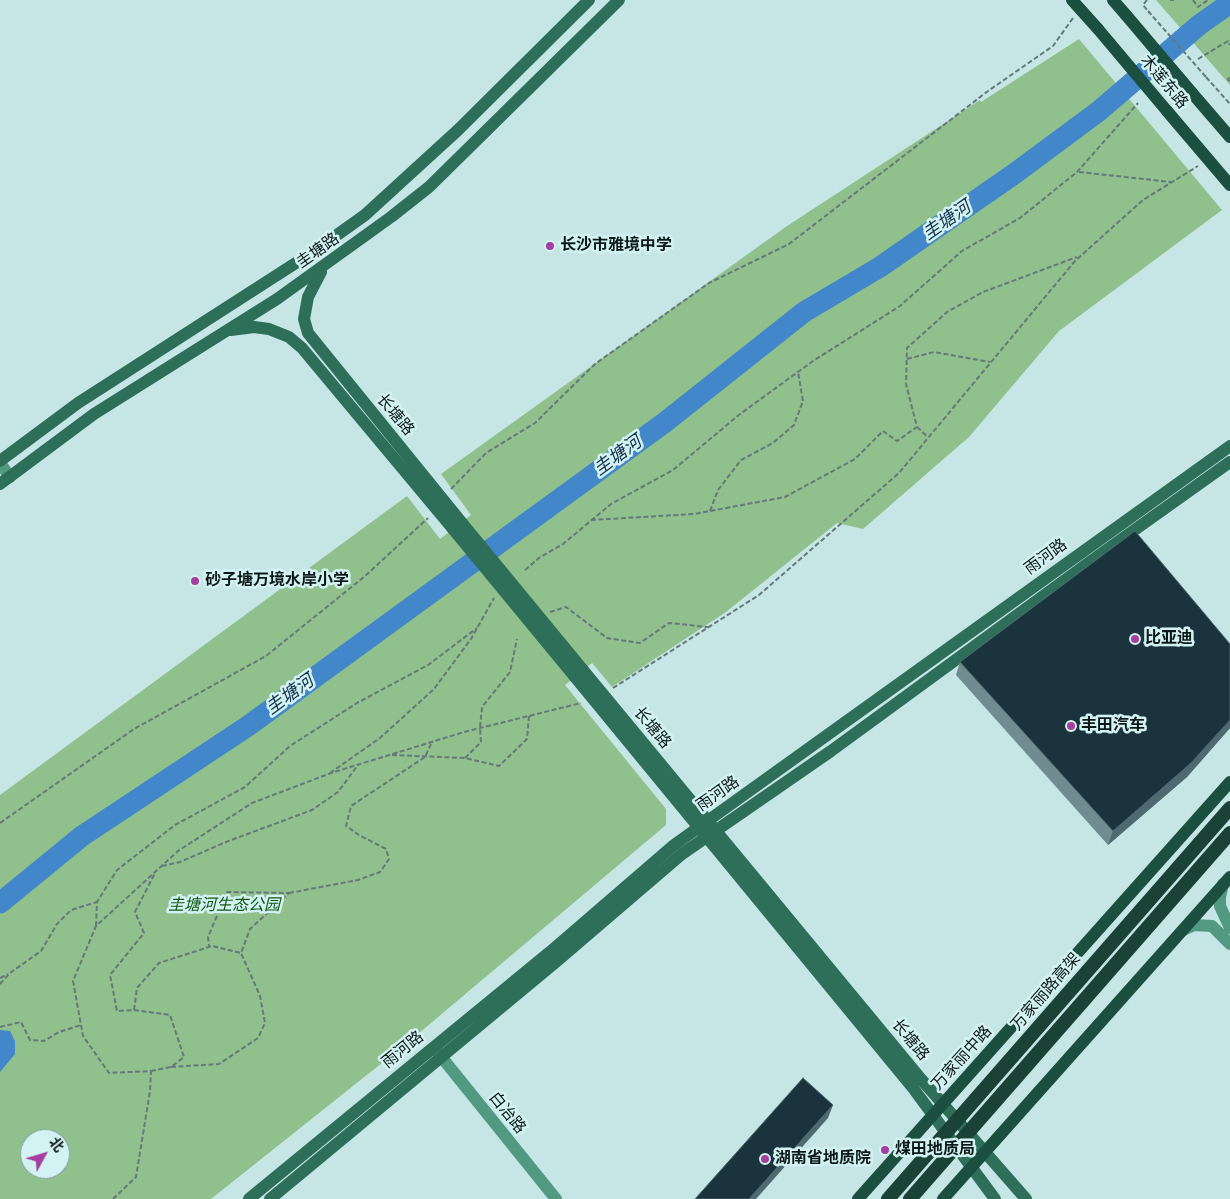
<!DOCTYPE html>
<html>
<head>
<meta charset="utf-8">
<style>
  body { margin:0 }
  #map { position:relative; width:1230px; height:1199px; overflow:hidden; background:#c6e6e6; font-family:Bitter,"Noto Sans SC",serif }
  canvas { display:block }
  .north { position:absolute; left:20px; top:1129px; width:50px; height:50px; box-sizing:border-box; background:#d3f3f3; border:1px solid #849c9c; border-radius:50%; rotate:51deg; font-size:14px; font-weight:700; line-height:20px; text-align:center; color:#0d1919 }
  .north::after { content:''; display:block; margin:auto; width:18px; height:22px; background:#a53ea1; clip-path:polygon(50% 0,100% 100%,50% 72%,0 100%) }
</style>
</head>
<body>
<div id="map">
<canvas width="1230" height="1199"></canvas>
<div class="north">北</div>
</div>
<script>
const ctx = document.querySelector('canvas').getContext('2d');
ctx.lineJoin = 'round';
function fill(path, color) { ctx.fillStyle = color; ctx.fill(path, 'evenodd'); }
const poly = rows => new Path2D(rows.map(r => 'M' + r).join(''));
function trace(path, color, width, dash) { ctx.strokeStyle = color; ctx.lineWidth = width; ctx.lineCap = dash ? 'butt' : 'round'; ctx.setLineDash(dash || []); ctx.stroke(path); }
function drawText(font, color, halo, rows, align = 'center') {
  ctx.font = font + ' Bitter,"Noto Sans SC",serif'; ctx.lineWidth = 5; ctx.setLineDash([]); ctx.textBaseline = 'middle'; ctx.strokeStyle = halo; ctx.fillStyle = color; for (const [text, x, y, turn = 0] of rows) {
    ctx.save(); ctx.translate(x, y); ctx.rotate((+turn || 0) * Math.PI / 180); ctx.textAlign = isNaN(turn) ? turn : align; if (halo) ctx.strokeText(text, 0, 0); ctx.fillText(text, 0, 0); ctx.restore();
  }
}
fill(poly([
  [1156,0,1230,0,1230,85],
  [1079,39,1222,210,1059,331,969,437,863,529,837,523,726,612,612,687,592,663,565,685,666,809,666,825,412,1039,211,1199,0,1199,0,795,407,496,440,539,471,515,441,474,787,226,980,100,981,102],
  [30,1139,60,1139,60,1169,30,1169]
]), '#90c08c');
fill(poly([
  [0,1030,10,1031,15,1041,15,1054,0,1072]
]), '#4187c9');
trace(poly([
  [0,903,82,836,248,726,664,423,804,312,880,267,1014,174,1099,111,1199,25,1230,3]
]), '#4187c9', 21);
trace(poly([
  [1147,0,1143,5,1148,11],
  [1170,0,1174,0],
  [1193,0,1198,7,1208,0],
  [1198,59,1228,41,1230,45],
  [1206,77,1230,104],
  [1230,78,1228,79,1230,82],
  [1079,172,1171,182],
  [907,359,934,352,990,362],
  [917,427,928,437],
  [451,489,486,453,535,423,595,364,709,283,789,244,988,91,1053,46,1073,18],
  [710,511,718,490,741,460,773,443,794,425,803,401,798,372],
  [591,520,694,514,785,497,855,459,883,431,897,441,917,427,906,384,907,348,947,312,983,292,1077,257],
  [525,570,539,558,563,544,611,504,673,470,740,414,813,361,900,306,962,251,1020,218,1077,172,1138,103],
  [550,612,566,607,607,638,640,643,669,623,708,627],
  [613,688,759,595,899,473,1075,261,1143,200,1198,166],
  [392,755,465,758,499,766,527,739,529,716],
  [465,758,481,742,480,728,482,707,510,672,517,639],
  [330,773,380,738,434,689,471,639,494,598],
  [0,823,134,729,266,656,364,577,428,518],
  [162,866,180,862,226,842,312,810,338,792,358,765],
  [289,893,358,880,380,872,389,859,386,849,359,835,346,826,351,806,425,757,431,744],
  [96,926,97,902,117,870,175,825,245,787,290,746,357,703,428,665,477,628],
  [0,978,8,974],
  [0,984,10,973,41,951,57,924,71,910,97,902],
  [134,1010,137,988,159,963,212,946,241,953],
  [0,1027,21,1022,30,1040,44,1041,59,1032,81,1025],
  [171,1067,219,1064,258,1038,265,1023,260,996,241,953,250,929,289,893,227,892,208,937,209,946],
  [151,1071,171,1067,184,1057,170,1015,134,1010,117,1011,110,975,144,933,135,912,155,873],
  [113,1199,136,1177,150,1091,151,1071,109,1073,83,1036,73,981,96,926,178,851,252,803,331,773,464,732,581,703]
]), '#647979', 2, [5, 2.5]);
trace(poly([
  [0,463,10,477],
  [1223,884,1220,897,1220,906,1230,928],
  [1183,930,1194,925,1212,926,1230,944],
  [435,1049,556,1199]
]), '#519a81', 12);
trace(poly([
  [321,272,308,297,304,319,308,333,462,523],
  [231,330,254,327,269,329,289,337,302,348,453,529],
  [0,461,78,403,316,250,365,215,458,130,589,0],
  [0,484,94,414,277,299,391,217,429,187,619,0],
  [583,670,921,1079,1026,1199],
  [575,677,913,1088,995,1199],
  [249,1199,550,952,674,845,1230,446],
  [270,1199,556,962,682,854,831,751,1091,561,1230,462]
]), '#2e6f5a', 12);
trace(poly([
  [1072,0,1098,29],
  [1113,0,1126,15],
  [1192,93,1230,137],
  [1167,111,1230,185],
  [858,1199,1230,782],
  [943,1199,1230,877]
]), '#1b5040', 12);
trace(poly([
  [1148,11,1206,77]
]), '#647979', 2, [5, 2.5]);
trace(poly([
  [462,523,583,670],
  [453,529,575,677]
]), '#2e6f5a', 12);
trace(poly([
  [1126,15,1192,93],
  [1098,29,1167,111]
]), '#1b5040', 12);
trace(poly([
  [888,1199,1230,808],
  [910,1199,1230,833]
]), '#1a4236', 14);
fill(poly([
  [1230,644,1230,728,1187,777,1108,845,956,675,960,662]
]), '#708c91');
fill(poly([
  [1230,720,1230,728,1187,777,1108,845,1113,831],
  [833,1105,828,1118,756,1199,749,1199]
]), '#4e696f');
const building = poly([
  [1135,531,1230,644,1230,720,1191,763,1113,831,960,662,1135,531],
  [803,1078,833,1105,749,1199,695,1199,803,1078]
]);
fill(building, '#1b333c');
trace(building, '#4e696f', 1);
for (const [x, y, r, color] of [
  [550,246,5,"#a53ea1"],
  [195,581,5,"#a53ea1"],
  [1135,639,5,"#a53ea1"],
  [1071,726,5,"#a53ea1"],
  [885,1150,5,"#a53ea1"],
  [765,1159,5,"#a53ea1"]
]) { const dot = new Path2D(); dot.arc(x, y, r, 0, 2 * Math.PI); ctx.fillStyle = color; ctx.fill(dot); trace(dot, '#d3f3f3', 2); }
drawText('16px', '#0d1919', '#d3f3f3', [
  ["木莲东路",1164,82,50],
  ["圭塘路",318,251,-35],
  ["长塘路",395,415,50],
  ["雨河路",1046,557,-36],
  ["长塘路",652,728,50],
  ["雨河路",718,794,-35],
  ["万家丽路高架",1046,992,-49],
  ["长塘路",910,1040,50],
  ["雨河路",403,1050,-39],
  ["万家丽中路",962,1058,-48],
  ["白冶路",507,1113,51]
]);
drawText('bold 16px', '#0d1919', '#d3f3f3', [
  ["长沙市雅境中学",560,246],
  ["砂子塘万境水岸小学",205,581],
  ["比亚迪",1145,639],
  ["丰田汽车",1081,726],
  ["煤田地质局",895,1150],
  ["湖南省地质院",775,1159]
], 'left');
drawText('italic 16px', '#115812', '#d3f3f3', [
  ["圭塘河生态公园",224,906]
]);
drawText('italic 18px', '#14314d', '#d3f3f3', [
  ["圭塘河",947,221,-35],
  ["圭塘河",618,456,-36],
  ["圭塘河",290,695,-36]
]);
</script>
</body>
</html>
